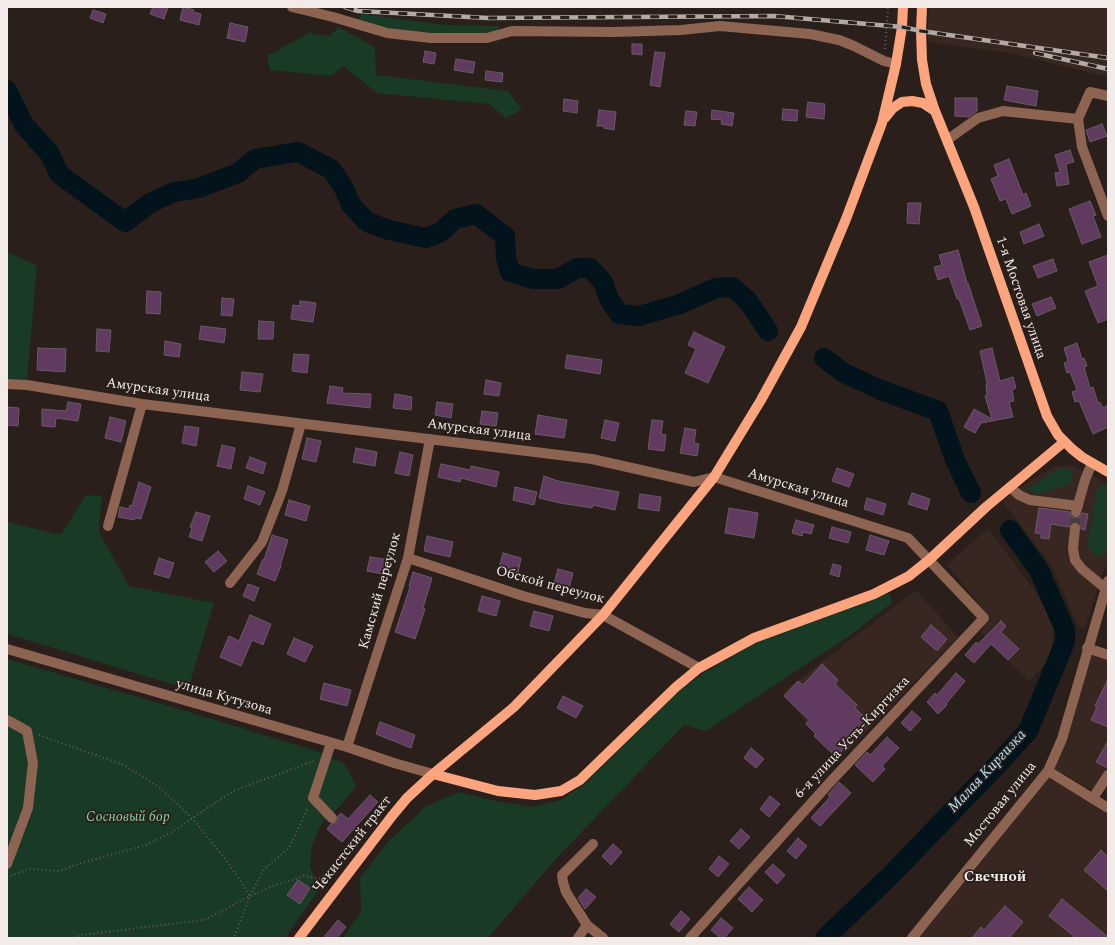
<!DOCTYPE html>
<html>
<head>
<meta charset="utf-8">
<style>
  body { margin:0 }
  #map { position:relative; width:1115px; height:945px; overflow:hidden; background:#2a1f1a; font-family:Spectral,serif }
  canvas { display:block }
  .frame { position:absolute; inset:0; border:8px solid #f3ebe7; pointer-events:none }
</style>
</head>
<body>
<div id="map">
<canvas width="1115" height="945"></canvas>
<div class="frame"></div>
</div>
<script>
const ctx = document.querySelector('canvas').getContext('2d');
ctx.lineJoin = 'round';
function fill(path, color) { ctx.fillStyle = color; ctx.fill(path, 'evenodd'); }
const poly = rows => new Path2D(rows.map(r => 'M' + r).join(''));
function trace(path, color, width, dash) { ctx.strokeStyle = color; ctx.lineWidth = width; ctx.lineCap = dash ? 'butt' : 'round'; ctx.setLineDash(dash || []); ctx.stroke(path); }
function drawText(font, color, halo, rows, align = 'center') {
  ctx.font = font + ' Spectral,serif'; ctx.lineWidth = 3.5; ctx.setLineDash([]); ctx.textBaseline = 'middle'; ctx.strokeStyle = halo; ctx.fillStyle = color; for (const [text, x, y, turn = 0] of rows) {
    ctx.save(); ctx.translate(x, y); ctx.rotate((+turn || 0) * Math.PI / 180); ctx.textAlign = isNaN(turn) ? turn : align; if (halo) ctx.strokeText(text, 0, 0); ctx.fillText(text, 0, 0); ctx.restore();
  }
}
fill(poly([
  [929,7,1108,7,1108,77,1010,53,928,42,928,20],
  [1068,465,1076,467,1108,484,1108,559,1096,593,1085,628,1078,626,1051,565,1002,501,1020,487,1039,475,1057,466],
  [988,528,1054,617,1051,658,1029,681,980,632,991,618,947,565],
  [916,590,958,637,838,761,782,693],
  [1092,655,1108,660,1108,781,1100,795,1054,768,1066,742],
  [1049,778,1108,814,1108,938,919,938]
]), '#382720');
fill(poly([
  [362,14,446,25,499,26,499,31,487,35,431,35,387,30,358,20],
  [338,27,375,47,376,75,508,91,522,110,506,118,489,104,377,93,343,66,331,76,270,70,267,56,309,33,330,36],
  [7,252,37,266,27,380,7,379],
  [1065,468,1070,469,1072,472,1072,481,1069,484,1041,494,1038,494,1026,489,1057,470],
  [1105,485,1108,488,1108,549,1102,556,1098,557,1091,551,1088,546,1088,541,1096,493,1101,486],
  [86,495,102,496,99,532,129,586,214,603,188,689,7,634,7,522,61,535],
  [888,593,893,602,852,634,706,731,684,725,555,860,488,938,343,938,361,912,360,878,388,842,425,807,459,792,495,801,532,807,561,800,586,783,680,690,704,673,756,643,877,599],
  [7,659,179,709,313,750,343,763,347,768,356,786,339,807,322,823,312,845,310,865,318,891,285,938,7,938]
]), '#193a24');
trace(poly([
  [7,90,24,125,50,154,59,174,125,222,150,203,174,192,199,188,238,173,255,159,298,152,331,169,344,188,351,205,367,222,389,230,426,238,441,232,455,219,476,214,505,236,506,258,510,272,533,279,558,279,577,268,590,268,603,282,609,299,619,314,639,316,680,304,716,288,732,287,748,301,768,331],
  [824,358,844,373,881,390,938,411,955,460,971,493],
  [825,938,889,877,998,764,1028,731,1065,642,1065,630,1039,570,1010,530]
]), '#02131b', 20);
const building = poly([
  [153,7,168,7,164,19,150,14,153,7],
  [183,7,194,10,193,12,201,14,199,25,180,20,183,7],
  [93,10,106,14,103,23,90,18,93,10],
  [230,23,248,27,245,42,227,38,230,23],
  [632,44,642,44,642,55,632,54,632,44],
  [425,51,436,53,434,64,423,62,425,51],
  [655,52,665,53,660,87,650,85,655,52],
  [456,59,475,62,473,73,454,70,456,59],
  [486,71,503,73,502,82,485,80,486,71],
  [1007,86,1038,91,1036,106,1004,100,1007,86],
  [955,98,977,98,977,111,969,117,955,116,955,98],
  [564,99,578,101,577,113,563,111,564,99],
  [808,102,825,104,824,119,806,117,808,102],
  [783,109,798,110,797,121,782,120,783,109],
  [599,110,616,112,614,130,604,128,604,126,597,126,599,110],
  [712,110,734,113,732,126,721,124,722,120,711,119,712,110],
  [686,111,697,112,695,126,684,125,686,111],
  [1102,124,1107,136,1090,142,1086,130,1102,124],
  [1070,150,1074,162,1066,164,1069,184,1057,186,1055,173,1060,172,1055,155,1070,150],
  [1009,159,1023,195,1026,193,1031,206,1012,214,1006,199,1000,201,991,179,998,176,994,165,1009,159],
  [1090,201,1096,215,1093,216,1101,237,1082,244,1069,209,1090,201],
  [908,203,921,203,919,224,907,223,908,203],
  [1039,224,1044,236,1024,244,1020,232,1039,224],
  [958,250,967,283,968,283,982,326,970,330,959,299,957,299,949,276,938,280,934,267,942,265,939,255,958,250],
  [1108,255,1108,319,1098,323,1085,291,1098,286,1089,262,1108,255],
  [1053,259,1057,271,1038,278,1033,266,1053,259],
  [147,291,161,292,160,314,146,313,147,291],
  [1051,297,1056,308,1037,316,1032,304,1051,297],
  [222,298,234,299,232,316,221,315,222,298],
  [300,301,316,303,313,322,291,319,293,305,300,306,300,301],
  [259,321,274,322,273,339,258,339,259,321],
  [201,326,226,329,224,343,199,339,201,326],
  [97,329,111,330,109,352,96,351,97,329],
  [694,332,725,347,708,383,685,373,696,349,688,345,694,332],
  [165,341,181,344,179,357,164,355,165,341],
  [1077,343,1082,359,1084,358,1087,366,1084,367,1090,388,1093,387,1098,403,1100,402,1103,408,1108,405,1108,427,1093,434,1079,401,1075,402,1072,392,1077,390,1070,372,1067,373,1064,363,1068,361,1064,348,1077,343],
  [38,348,66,349,65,372,37,370,38,348],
  [992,348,1000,381,1013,377,1016,388,1012,390,1014,401,1009,402,1013,417,981,423,975,433,964,427,974,409,992,419,985,396,987,395,986,384,987,383,980,351,992,348],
  [294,354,309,355,307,373,292,371,294,354],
  [567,355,602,360,600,374,565,368,567,355],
  [242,372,263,374,260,392,240,390,242,372],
  [486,380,501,383,499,396,484,394,486,380],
  [330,386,343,388,342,393,371,394,370,408,327,403,330,386],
  [395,394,412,397,411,410,393,408,395,394],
  [68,402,81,404,78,421,56,418,55,427,42,426,42,409,66,411,68,402],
  [437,402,453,404,451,418,435,415,437,402],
  [7,407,19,408,18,426,7,425,7,407],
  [482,411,498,413,496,426,480,424,482,411],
  [538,415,567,420,564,438,535,434,538,415],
  [110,417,126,421,121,442,105,438,110,417],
  [605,420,619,423,615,441,601,438,605,420],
  [652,420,663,421,661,434,666,435,664,451,648,449,652,420],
  [185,426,199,428,196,446,182,443,185,426],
  [685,428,696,430,694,443,699,444,697,456,680,453,685,428],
  [307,438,321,441,316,462,302,459,307,438],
  [222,445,235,448,231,469,217,466,222,445],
  [356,448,377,452,375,466,353,462,356,448],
  [400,452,413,455,409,476,395,473,400,452],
  [250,457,266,463,263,474,246,468,250,457],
  [441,464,470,470,471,466,499,472,496,487,461,478,460,482,438,477,441,464],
  [837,468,854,474,849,487,832,481,837,468],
  [544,476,558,481,619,492,615,510,593,505,592,508,560,503,539,498,544,476],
  [139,482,151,487,141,519,135,518,134,520,118,517,120,507,129,509,130,505,132,506,139,482],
  [248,486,265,492,260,505,244,499,248,486],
  [515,487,537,492,534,505,513,500,515,487],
  [912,493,930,499,927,510,908,504,912,493],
  [640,494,661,497,659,511,638,508,640,494],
  [867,498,886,504,883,515,864,509,867,498],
  [289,500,310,506,306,521,285,515,289,500],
  [729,508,758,513,754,538,725,533,729,508],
  [1039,508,1070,512,1071,516,1075,518,1080,517,1082,513,1088,514,1085,530,1081,529,1081,525,1076,522,1072,522,1069,527,1051,524,1049,539,1041,538,1041,534,1035,533,1039,508],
  [196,512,210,516,202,541,189,537,192,528,190,527,196,512],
  [796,520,814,525,811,534,803,532,802,536,792,533,796,520],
  [832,527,851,532,848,543,829,538,832,527],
  [272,535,288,540,280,566,281,566,275,581,257,574,263,559,264,560,272,535],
  [870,535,889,541,884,555,866,550,870,535],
  [427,536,453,542,450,557,424,551,427,536],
  [218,551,227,561,214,572,205,562,218,551],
  [503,553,521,558,518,573,499,568,503,553],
  [370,557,391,560,388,575,367,571,370,557],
  [159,558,174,563,169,578,154,574,159,558],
  [833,564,841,566,839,577,830,574,833,564],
  [558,569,573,573,568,592,553,587,558,569],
  [413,572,432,578,423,608,425,609,415,639,395,632,410,587,409,586,413,572],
  [248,584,259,588,254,601,243,596,248,584],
  [482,596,500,601,496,616,478,611,482,596],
  [534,611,553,616,549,631,530,626,534,611],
  [250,615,271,624,263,645,252,640,241,666,220,657,229,636,239,641,250,615],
  [1001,621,1006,626,1001,632,1019,649,1008,660,991,644,974,663,965,655,976,642,978,644,1001,621],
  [931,625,947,639,937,651,921,637,931,625],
  [294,638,313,646,305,662,287,654,294,638],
  [822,664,838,680,835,684,857,705,855,708,870,722,836,757,814,736,816,734,806,724,809,720,784,696,798,681,803,685,822,664],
  [956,673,965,681,946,704,947,705,938,714,927,702,935,693,937,695,956,673],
  [1108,679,1108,727,1091,720,1097,707,1095,706,1108,679],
  [324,683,351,690,347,706,320,699,324,683],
  [563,696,583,706,576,718,557,708,563,696],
  [912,711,921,719,910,731,901,723,912,711],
  [380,722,415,735,411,748,376,734,380,722],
  [887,737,899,748,882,766,885,769,873,782,855,765,867,752,870,755,887,737],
  [1108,741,1108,768,1096,762,1108,741],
  [751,748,764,759,756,768,744,758,751,748],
  [839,782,851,793,820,826,811,818,830,797,828,795,839,782],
  [370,795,378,802,342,842,327,829,331,824,337,822,338,816,341,813,348,819,370,795],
  [770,796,780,804,769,817,760,809,770,796],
  [741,829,750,837,739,849,730,841,741,829],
  [798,838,807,846,796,859,787,851,798,838],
  [613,844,622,852,611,865,602,856,613,844],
  [1101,850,1108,857,1108,891,1084,870,1101,850],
  [719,856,729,864,718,877,709,869,719,856],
  [773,864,785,875,777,884,765,872,773,864],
  [298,880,310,888,300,904,287,895,298,880],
  [749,887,763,900,752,912,738,899,749,887],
  [586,889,596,897,585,909,578,898,586,889],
  [1062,899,1108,937,1108,938,1076,938,1049,916,1062,899],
  [1005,906,1023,922,1009,938,972,938,981,927,984,930,1005,906],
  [681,911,690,919,679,932,670,924,681,911],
  [721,918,733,928,724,938,721,938,711,930,721,918],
  [338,920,346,927,337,938,323,938,338,920]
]);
fill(building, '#603a5f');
trace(building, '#665c65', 1);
trace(poly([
  [1075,528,1076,512]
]), '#483e39', 10, [10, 5]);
trace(poly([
  [885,49,888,7],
  [39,735,124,765,160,788,192,818,227,861,250,896,234,938],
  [7,877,30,869,59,871,78,864,146,845,172,832,233,791,314,761],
  [251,896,270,887,304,876,323,879],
  [74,938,80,935,204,920,250,896,264,869,289,848,308,808]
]), '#675d58', 2, [1, 3]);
trace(poly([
  [292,7,333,17,387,33,431,38,487,38,512,31,614,32,681,30,720,26,810,34,839,40,854,46,884,61,896,64],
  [1108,96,1090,92,1078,119,1082,147,1108,216],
  [947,140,978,118,1003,111,1078,119],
  [7,384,27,385,142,404,592,459,694,482,714,477,908,538,984,618,833,779,690,938],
  [1010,487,1019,495,1030,500,1078,506],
  [1076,512,1085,480,1092,463],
  [108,526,142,404],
  [1075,528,1073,549,1075,560,1082,569,1105,588],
  [408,558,523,596,585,613,603,615,699,668],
  [230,583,262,542,282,491,301,424],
  [1087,648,1108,655],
  [7,649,347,747,394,763,433,774],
  [7,720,27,731,33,763,28,808,7,864],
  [331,743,313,798,332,818],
  [347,747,408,558,430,439],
  [1048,771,1108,808],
  [1093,798,1108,775],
  [593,844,562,875,563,882,566,892,587,925,603,938],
  [578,938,587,925],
  [912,938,1048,771,1062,739,1108,581]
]), '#8d6351', 10);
trace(poly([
  [922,7,921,31,922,60,926,84,935,111,974,207,1047,416,1058,435,1072,449,1082,457,1108,472],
  [885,118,893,108,902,102,912,101,923,103,935,111],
  [433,774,498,791,535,795,561,791,580,780,676,687,699,668,754,638,874,594,909,576,929,560,986,507,1064,442],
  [299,938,392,816,407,798,433,774,514,707,603,615,714,477,761,400,801,327,846,219,882,123,896,64,902,27,903,7]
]), '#fba47d', 10);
const rail = poly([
  [345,7,358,11,488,18,774,16,902,27,921,31,1108,58],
  [1035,53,1108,69]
]);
trace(rail, '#b3aaa6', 4.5);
trace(rail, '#2a1f1a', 3, [9]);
drawText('14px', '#f3ebe7', '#2a1f1a', [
  ["1-я Мостовая улица",1020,298,71],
  ["Амурская улица",158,391,8],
  ["Амурская улица",479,431,7],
  ["Амурская улица",798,489,17],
  ["Обской переулок",550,586,15],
  ["Камский переулок",381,591,-74],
  ["улица Кутузова",224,698,16],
  ["6-я улица Усть-Киргизка",853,738,-47],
  ["Мостовая улица",1001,805,-51],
  ["Чекистский тракт",353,845,-52]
]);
drawText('italic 14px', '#88d39e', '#2a1f1a', [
  ["Сосновый бор",128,818]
]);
drawText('italic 15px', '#afe3fc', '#2a1f1a', [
  ["Малая Киргизка",988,772,-47]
]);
drawText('bold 15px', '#f3ebe7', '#2a1f1a', [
  ["Свечной",995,878]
]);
</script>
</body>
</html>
